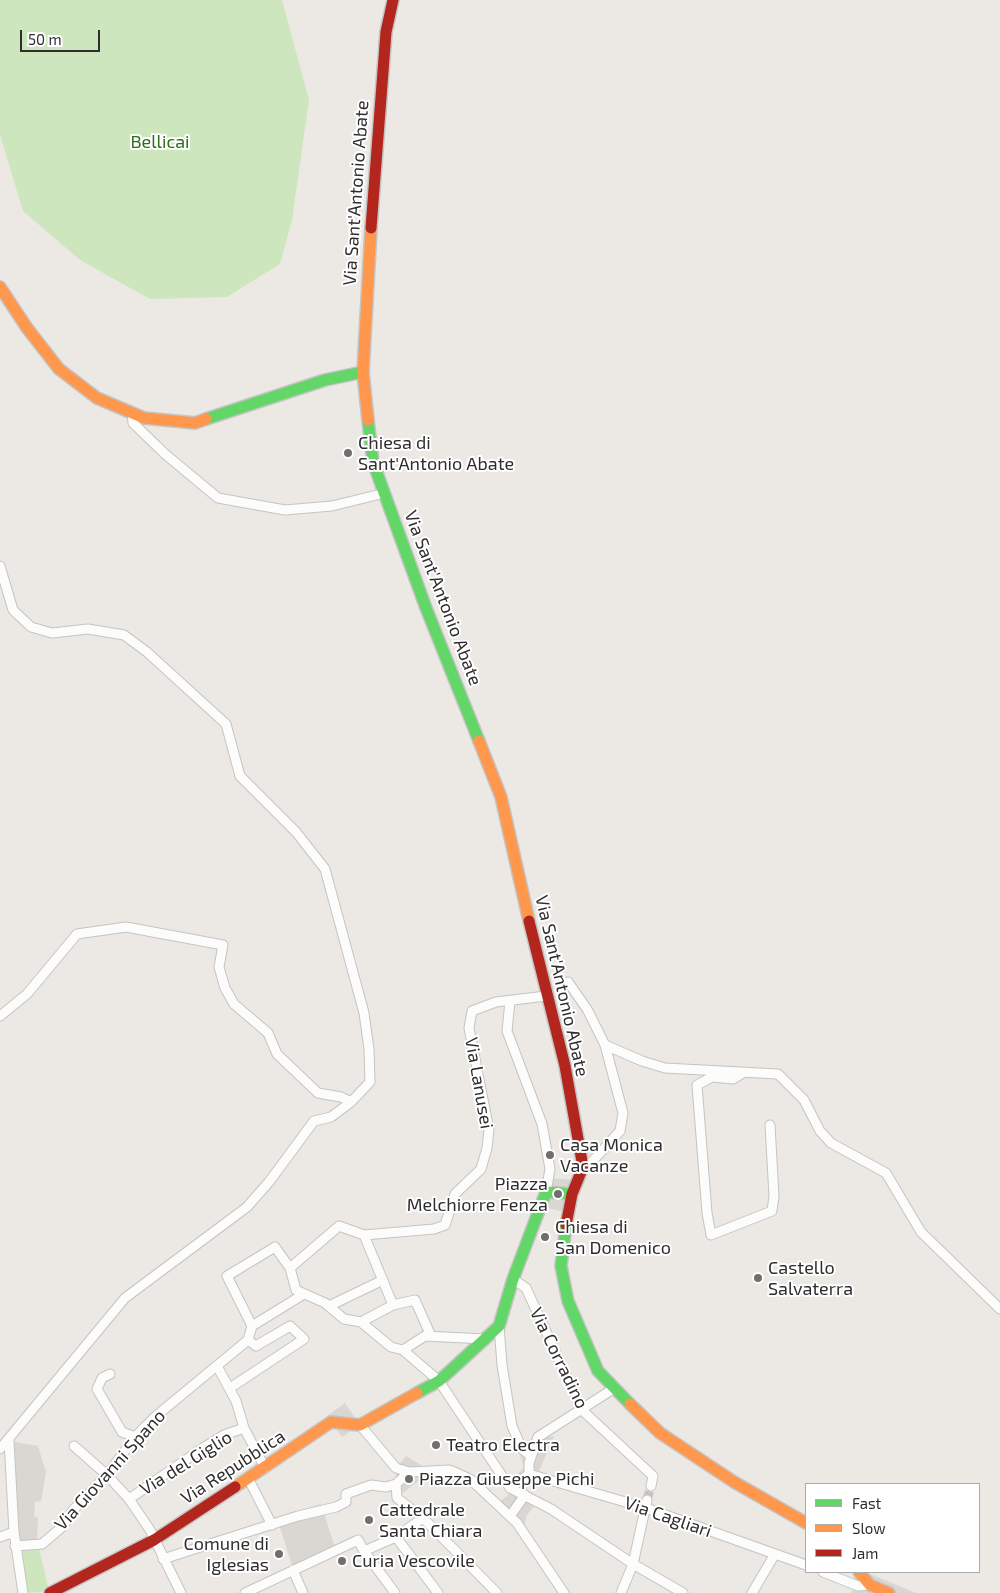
<!DOCTYPE html>
<html>
<head>
<meta charset="utf-8">
<style>
  body { margin:0 }
  #map { position:relative; width:1000px; height:1593px; overflow:hidden; background:#ece8e4; font-family:"Exo 2",sans-serif }
  canvas { display:block }
  .legend { position:absolute; left:805px; top:1483px; width:175px; height:90px; box-sizing:border-box; background:#fff; border:1px solid #ababab; margin:0; padding:6px 9px; list-style:none; font-size:15px; color:#2e2e2e }
  .legend li { display:flex; align-items:center; gap:10px; height:25px }
  .legend b { width:25px; border:1px solid #ababab }
  .scale { position:absolute; left:20px; top:30px; width:80px; height:22px; box-sizing:border-box; border:2px solid #2e2e2e; border-top:0; padding-left:6px; font-size:15px; line-height:18px; white-space:nowrap; color:#2e2e2e; -webkit-text-stroke:4px #fff; paint-order:stroke }
</style>
</head>
<body>
<div id="map">
<canvas width="1000" height="1593"></canvas>
<ul class="legend">
<li><b style="height:6px;background:#63d668"></b>Fast</li>
<li><b style="height:6px;background:#ff974d"></b>Slow</li>
<li><b style="height:6px;background:#b3261e"></b>Jam</li>
</ul>
<div class="scale">50 m</div>
</div>
<script>
const ctx = document.querySelector('canvas').getContext('2d');
ctx.lineJoin = 'round';
function fill(path, color) { ctx.fillStyle = color; ctx.fill(path, 'evenodd'); }
const poly = rows => new Path2D(rows.map(r => 'M' + r).join(''));
function trace(path, color, width, dash) { ctx.strokeStyle = color; ctx.lineWidth = width; ctx.lineCap = dash ? 'butt' : 'round'; ctx.setLineDash(dash || []); ctx.stroke(path); }
function drawText(font, color, halo, rows, align = 'center') {
  ctx.font = font + ' "Exo 2",sans-serif'; ctx.lineWidth = 4; ctx.setLineDash([]); ctx.textBaseline = 'middle'; ctx.strokeStyle = halo; ctx.fillStyle = color; for (const [text, x, y, turn = 0] of rows) {
    ctx.save(); ctx.translate(x, y); ctx.rotate((+turn || 0) * Math.PI / 180); ctx.textAlign = isNaN(turn) ? turn : align; if (halo) ctx.strokeText(text, 0, 0); ctx.fillText(text, 0, 0); ctx.restore();
  }
}
fill(poly([
  [0,0,282,0,309,100,292,220,280,264,227,297,150,299,80,260,23,211,0,135],
  [39,1548,49,1591,26,1593,19,1555,24,1549]
]), '#cee6be');
fill(poly([
  [551,1178,572,1180,565,1212,544,1207],
  [345,1403,360,1425,342,1437,327,1416],
  [554,1436,540,1469,530,1481,526,1491,540,1499,527,1515,523,1531,496,1505,511,1492,506,1485,524,1468,519,1452,529,1440],
  [15,1442,38,1446,46,1472,41,1501,35,1502,34,1516,38,1518,37,1542,16,1546],
  [406,1456,431,1471,403,1493,396,1484,396,1468],
  [321,1504,337,1554,293,1569,280,1527,281,1517],
  [870,1574,916,1593,850,1593]
]), '#dad6d2');
trace(poly([
  [647,1500,651,1486]
]), '#c6c3c0', 9, [9, 4.5]);
const street = poly([
  [132,413,133,423,165,454,218,498,285,510,332,506,385,493],
  [0,566,13,610,31,627,52,633,88,629,124,635,147,652,226,724,240,776,296,832,325,869,364,1013,369,1049,370,1082,351,1102,331,1117,314,1121,269,1182,247,1207,125,1298,0,1449],
  [568,982,587,1009,605,1045,623,1113,620,1131,588,1166,583,1167],
  [510,1001,507,1031,542,1124,550,1169,546,1192],
  [0,1016,27,994,77,934,126,927,223,945,219,967,225,988,234,1004,268,1033,277,1054,318,1093,341,1097,351,1102],
  [605,1045,642,1061,665,1068,778,1074,804,1100,820,1131,831,1143,886,1173,921,1232,1000,1309],
  [743,1073,733,1079,712,1077,697,1085,707,1213,711,1235,772,1211,774,1196,770,1125],
  [364,1235,393,1305],
  [290,1268,339,1226,364,1235,434,1229,445,1225,455,1194,481,1169,487,1148,489,1130,469,1028,472,1011,496,1002,546,996],
  [513,1279,526,1288,582,1410,653,1476,651,1486],
  [329,1306,383,1280],
  [361,1322,391,1347,403,1350,439,1381,510,1488,551,1509,633,1564,683,1593],
  [361,1322,393,1305,415,1300,431,1336],
  [252,1326,304,1294],
  [499,1326,502,1365,512,1426,522,1449,531,1456],
  [248,1340,252,1326,227,1276,275,1247,290,1268,296,1290,325,1303,344,1319,361,1322],
  [403,1350,425,1336,485,1339],
  [217,1366,236,1401,244,1428,265,1468],
  [110,1374,102,1378,97,1389,122,1432,135,1437],
  [230,1388,304,1339,290,1326,256,1346,248,1340],
  [360,1425,396,1468,409,1472,450,1470,470,1479,517,1523,564,1593],
  [9,1441,14,1532,23,1593],
  [74,1446,107,1475,129,1499,150,1530,181,1593],
  [529,1474,646,1508,806,1565],
  [248,1478,272,1525],
  [396,1484,397,1498,423,1518,497,1593],
  [510,1488,529,1474,529,1463,538,1437,613,1389],
  [129,1499,203,1448,224,1435,244,1428],
  [510,1516,525,1495],
  [0,1537,14,1532],
  [396,1537,438,1593],
  [15,1546,42,1544,62,1527,74,1509,107,1475,135,1437,156,1416,248,1340],
  [364,1551,395,1593],
  [163,1559,298,1516,336,1507,346,1502,346,1494,371,1485,386,1487,396,1484,409,1472],
  [293,1570,303,1593],
  [823,1572,858,1586,870,1585],
  [245,1593,358,1540,364,1551,396,1537,423,1518],
  [621,1593,633,1564,647,1500],
  [752,1593,775,1554]
]);
const fast = poly([
  [206,419,325,380,363,372],
  [368,420,373,462,426,608,479,741],
  [566,1225,561,1266,568,1301,598,1371,630,1404],
  [417,1393,439,1381,499,1326,513,1279,546,1192,572,1194]
]);
const slow = poly([
  [0,287,27,328,59,369,97,398,144,418,195,423,206,419],
  [368,420,363,372,371,228],
  [479,741,501,797,529,921],
  [630,1404,660,1433,734,1482,806,1523],
  [235,1487,331,1422,360,1425,417,1393],
  [859,1572,870,1585,889,1593]
]);
const jam = poly([
  [371,228,386,32,393,0],
  [529,921,565,1066,583,1167,572,1194,566,1225],
  [50,1593,154,1540,235,1487]
]);
trace(street, '#c5c4c5', 11);
trace(fast, '#c5c4c5', 14);
trace(slow, '#c5c4c5', 14);
trace(jam, '#c5c4c5', 14);
trace(street, '#fcfcfb', 9);
trace(fast, '#63d668', 11);
trace(slow, '#ff974d', 11);
trace(jam, '#b3261e', 11);
for (const [x, y, r, color] of [
  [348,453,5,"#706f6e"],
  [550,1155,5,"#706f6e"],
  [558,1194,5,"#706f6e"],
  [545,1237,5,"#706f6e"],
  [758,1278,5,"#706f6e"],
  [436,1445,5,"#706f6e"],
  [409,1479,5,"#706f6e"],
  [369,1520,5,"#706f6e"],
  [279,1554,5,"#706f6e"],
  [342,1561,5,"#706f6e"]
]) { const dot = new Path2D(); dot.arc(x, y, r, 0, 2 * Math.PI); ctx.fillStyle = color; ctx.fill(dot); trace(dot, '#fff', 2); }
drawText('18px', '#2c6e1b', '#fff', [
  ["Bellicai",160,142]
]);
drawText('18px', '#2e2e2e', '#fff', [
  ["Via Sant'Antonio Abate",356,193,-86],
  ["Via Sant'Antonio Abate",443,598,69],
  ["Via Sant'Antonio Abate",562,986,77],
  ["Via Lanusei",479,1083,80],
  ["Via Corradino",559,1358,64],
  ["Via del Giglio",186,1463,-32],
  ["Via Repubblica",233,1467,-33],
  ["Via Giovanni Spano",110,1470,-48],
  ["Via Cagliari",668,1517,19]
]);
drawText('18px', '#2e2e2e', '#fff', [
  ["Chiesa di",358,443],
  ["Sant'Antonio Abate",358,464],
  ["Casa Monica",560,1145],
  ["Vacanze",560,1166],
  ["Piazza",548,1184,"right"],
  ["Melchiorre Fenza",548,1205,"right"],
  ["Chiesa di",555,1227],
  ["San Domenico",555,1248],
  ["Castello",768,1268],
  ["Salvaterra",768,1289],
  ["Teatro Electra",446,1445],
  ["Piazza Giuseppe Pichi",419,1479],
  ["Cattedrale",379,1510],
  ["Santa Chiara",379,1531],
  ["Comune di",269,1544,"right"],
  ["Iglesias",269,1565,"right"],
  ["Curia Vescovile",352,1561]
], 'left');
</script>
</body>
</html>
